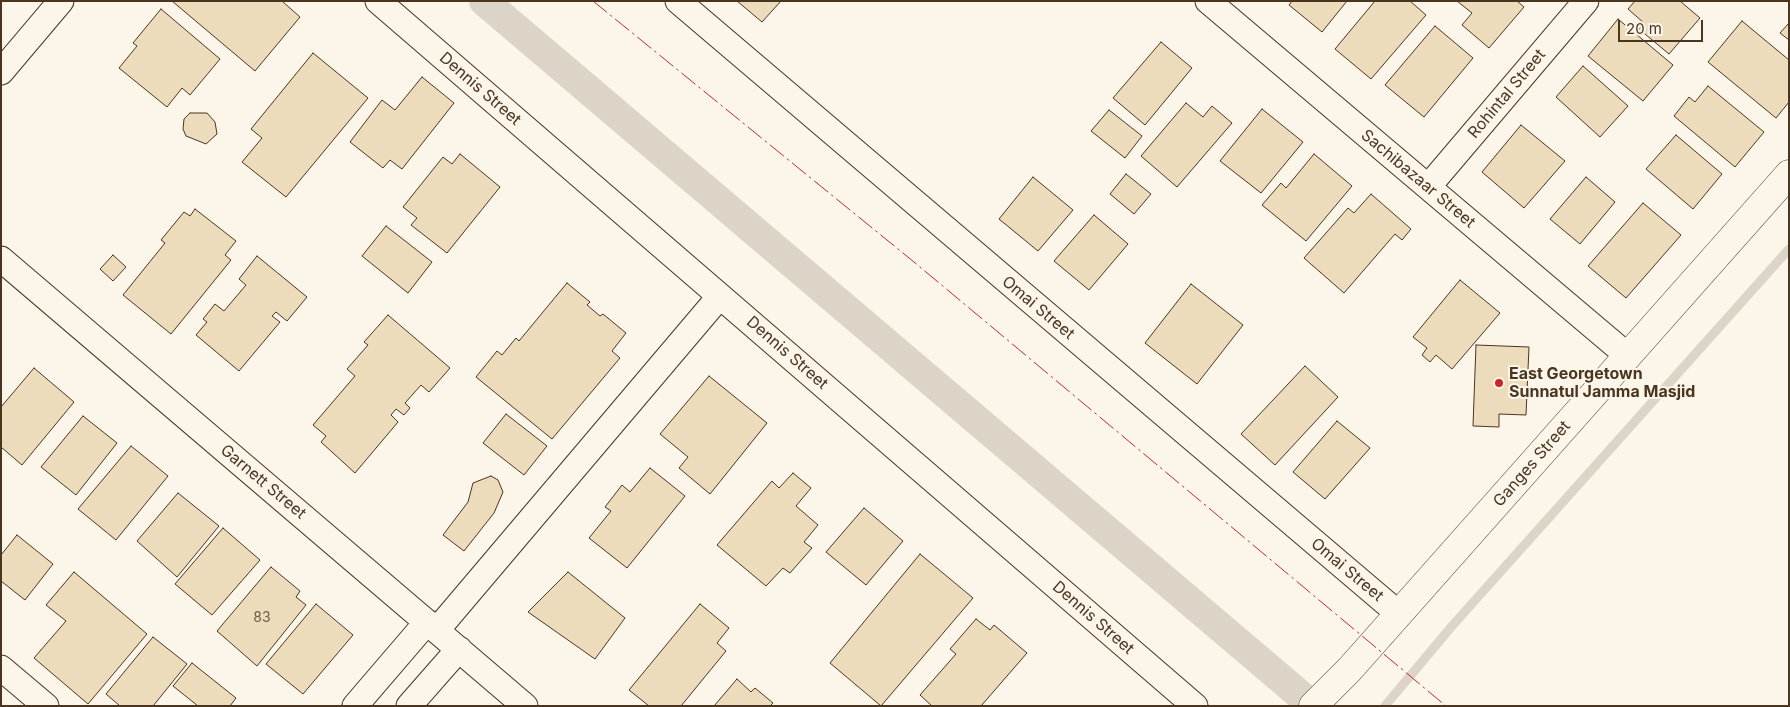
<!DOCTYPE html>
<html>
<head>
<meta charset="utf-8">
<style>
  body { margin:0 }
  #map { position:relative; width:1790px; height:707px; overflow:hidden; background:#fbf6e9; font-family:Inter,sans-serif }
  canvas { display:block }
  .frame { position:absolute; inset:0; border:2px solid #4a3520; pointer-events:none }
  .scale { position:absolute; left:1618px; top:20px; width:85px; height:22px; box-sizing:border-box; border:2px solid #4a3520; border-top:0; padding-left:6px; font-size:15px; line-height:18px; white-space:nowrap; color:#4a3520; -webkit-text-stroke:4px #fbf6e9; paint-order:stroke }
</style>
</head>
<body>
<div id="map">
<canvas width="1790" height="707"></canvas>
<div class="frame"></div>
<div class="scale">20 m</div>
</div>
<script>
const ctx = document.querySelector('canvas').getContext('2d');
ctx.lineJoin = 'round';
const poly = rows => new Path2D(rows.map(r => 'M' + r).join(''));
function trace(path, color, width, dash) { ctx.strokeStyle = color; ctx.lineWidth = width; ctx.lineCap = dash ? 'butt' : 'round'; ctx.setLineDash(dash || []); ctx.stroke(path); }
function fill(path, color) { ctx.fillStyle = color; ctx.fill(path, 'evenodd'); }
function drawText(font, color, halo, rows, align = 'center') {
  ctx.font = font + ' Inter,sans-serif'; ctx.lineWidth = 4; ctx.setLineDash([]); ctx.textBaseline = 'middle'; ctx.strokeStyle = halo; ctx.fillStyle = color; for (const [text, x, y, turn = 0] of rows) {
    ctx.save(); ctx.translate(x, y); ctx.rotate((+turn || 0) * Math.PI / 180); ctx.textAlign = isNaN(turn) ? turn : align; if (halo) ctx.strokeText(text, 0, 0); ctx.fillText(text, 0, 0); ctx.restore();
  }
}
trace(poly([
  [1385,706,1452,626,1789,249]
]), '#dcd4c6', 9);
trace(poly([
  [484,1,1313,706]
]), '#dcd4c6', 30);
const building = poly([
  [172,1,282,1,300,17,255,71,172,1],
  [737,1,781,1,762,22,737,1],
  [1292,1,1347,1,1322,32,1289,5,1292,1],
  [1375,1,1410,1,1426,15,1371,79,1335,49,1375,1],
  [1457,1,1517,1,1524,7,1489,48,1462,25,1472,13,1457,1],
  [1635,1,1680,1,1700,18,1669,54,1639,29,1644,23,1628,9,1635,1],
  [161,9,220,59,190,95,182,88,167,107,119,68,137,46,133,43,161,9],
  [1618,19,1673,65,1643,101,1588,56,1618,19],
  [1742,21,1789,60,1789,102,1776,118,1708,62,1742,21],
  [1789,23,1789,40,1780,33,1789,23],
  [1435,26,1473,58,1424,117,1385,85,1435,26],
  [1161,42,1192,68,1145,125,1113,98,1161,42],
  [313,53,368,98,286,197,242,162,262,138,251,129,313,53],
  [1583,66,1628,106,1600,137,1556,97,1583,66],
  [422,77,454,103,402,169,390,160,383,168,350,142,382,100,395,110,422,77],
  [1708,86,1764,132,1735,167,1674,116,1689,97,1695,102,1708,86],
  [1186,103,1203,117,1212,106,1232,123,1177,187,1141,156,1186,103],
  [1262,109,1303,142,1261,193,1220,161,1262,109],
  [1109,110,1142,136,1125,158,1091,131,1109,110],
  [190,113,207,113,215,122,217,134,206,144,186,136,183,129,184,119,190,113],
  [1521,125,1565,161,1524,208,1482,172,1521,125],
  [1676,135,1722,174,1693,209,1646,169,1676,135],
  [460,154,500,187,447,253,411,225,417,218,403,207,443,157,452,164,460,154],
  [1314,154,1352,186,1306,241,1262,205,1281,183,1286,188,1314,154],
  [1126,174,1151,194,1134,214,1110,194,1126,174],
  [1033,177,1073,210,1038,251,999,219,1033,177],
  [1586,177,1615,202,1580,244,1550,219,1586,177],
  [1371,194,1411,229,1402,240,1395,234,1344,293,1304,258,1348,208,1354,213,1371,194],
  [1643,203,1681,235,1626,298,1588,266,1643,203],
  [195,209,236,241,225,255,231,260,171,334,123,295,165,243,161,240,184,212,190,216,195,209],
  [1094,215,1128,244,1089,290,1054,261,1094,215],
  [386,226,432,262,408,293,362,256,386,226],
  [113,255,126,267,113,281,100,269,113,255],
  [257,256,307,297,287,321,276,312,272,316,280,322,239,371,196,335,207,322,203,319,215,304,224,311,246,285,239,279,257,256],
  [1460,280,1500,313,1452,369,1436,355,1430,362,1422,355,1427,348,1413,337,1460,280],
  [567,283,590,302,587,305,600,316,603,314,626,333,612,351,620,358,552,439,476,377,497,351,502,355,516,338,519,341,567,283],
  [1191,284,1243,325,1197,384,1145,343,1191,284],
  [388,315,450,368,429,392,421,385,405,403,410,408,404,415,396,409,391,415,398,422,355,473,321,442,326,436,313,425,355,376,347,369,368,345,364,342,388,315],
  [1476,345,1529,347,1526,415,1499,414,1499,427,1473,426,1476,345],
  [1305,366,1338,397,1275,465,1241,434,1305,366],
  [34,368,74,402,22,465,1,447,1,407,34,368],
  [709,376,767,423,710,494,679,468,688,457,660,434,709,376],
  [506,414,547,446,524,475,483,443,506,414],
  [83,416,117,443,76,495,41,467,83,416],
  [1337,421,1370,448,1325,499,1293,472,1337,421],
  [131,446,168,476,116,540,78,509,131,446],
  [650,468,685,496,627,568,589,538,611,511,605,507,622,485,630,492,650,468],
  [793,473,811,488,796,506,818,525,804,542,812,548,790,573,783,568,766,586,717,545,772,481,779,488,793,473],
  [491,476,498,480,503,492,494,513,464,551,443,535,468,502,473,483,491,476],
  [178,493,219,526,177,577,137,541,178,493],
  [864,508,903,541,866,585,826,552,864,508],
  [223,528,260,560,212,615,175,584,223,528],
  [17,535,53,564,25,600,1,581,1,555,17,535],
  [920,554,973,598,881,706,830,663,920,554],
  [271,567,300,591,296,597,306,605,257,666,217,631,271,567],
  [74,572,147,634,88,704,34,658,66,621,46,605,74,572],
  [568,572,625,618,595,659,528,612,568,572],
  [316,604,353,635,303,694,266,664,316,604],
  [700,604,729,628,717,643,726,651,681,706,649,706,629,690,700,604],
  [976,619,990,630,994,625,1027,653,981,706,932,706,920,695,956,654,950,649,976,619],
  [153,637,187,664,153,706,120,706,106,694,153,637],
  [192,663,236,698,230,706,198,706,173,686,192,663],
  [737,679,751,692,755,688,773,703,770,706,714,706,737,679]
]);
fill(building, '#ecdcbc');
trace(building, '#4a3520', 1);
const minor = poly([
  [378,1,1195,706],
  [678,1,1399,614],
  [1208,1,1628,356],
  [1,72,61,1],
  [1428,187,1586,1],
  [1,259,525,706],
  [437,630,720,296],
  [1,668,46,706],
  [355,706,427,622],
  [409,706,459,649]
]);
const tertiary = poly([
  [1313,706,1349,670,1789,174]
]);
trace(minor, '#4a3520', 27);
trace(tertiary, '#4a3520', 29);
trace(minor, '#fbf6e9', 25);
trace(tertiary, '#fbf6e9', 28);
trace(poly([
  [593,1,914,262,1446,706]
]), '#c62828', 1, [18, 4, 2.5, 4]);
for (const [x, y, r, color] of [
  [1499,383,5,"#c62828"]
]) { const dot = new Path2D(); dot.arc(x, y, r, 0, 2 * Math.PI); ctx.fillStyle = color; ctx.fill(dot); trace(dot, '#fbf6e9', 2); }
drawText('14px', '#725f47', null, [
  ["83",262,618]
]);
drawText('16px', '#4a3520', '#fbf6e9', [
  ["Dennis Street",480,89,41],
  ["Rohintal Street",1507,94,-50],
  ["Sachibazaar Street",1418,179,40],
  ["Omai Street",1038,308,40],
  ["Dennis Street",787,353,41],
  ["Ganges Street",1532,464,-49],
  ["Garnett Street",263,482,40],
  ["Omai Street",1347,570,40],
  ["Dennis Street",1093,618,41]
]);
drawText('bold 16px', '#4a3520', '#fbf6e9', [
  ["East Georgetown",1509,374],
  ["Sunnatul Jamma Masjid",1509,392]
], 'left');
</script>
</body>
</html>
